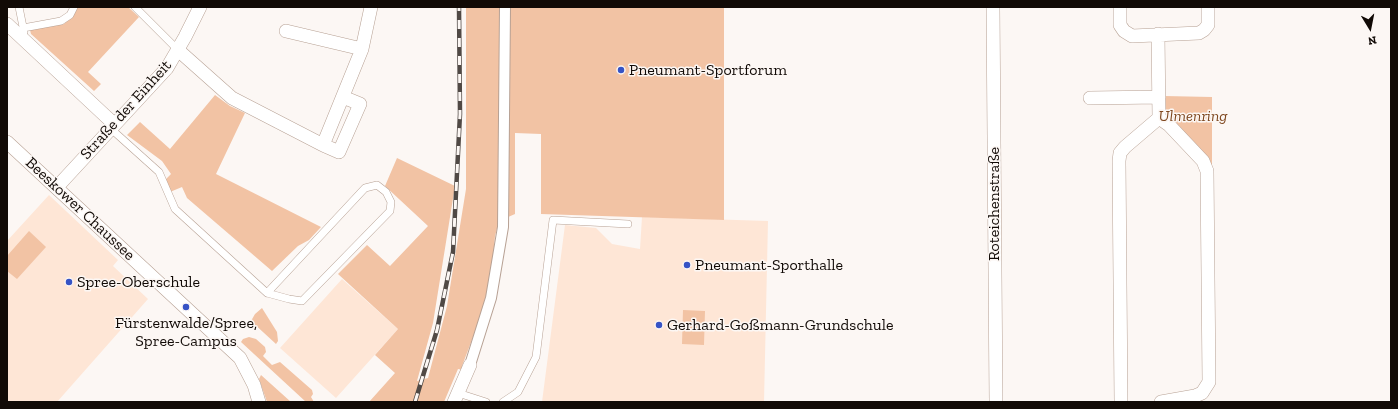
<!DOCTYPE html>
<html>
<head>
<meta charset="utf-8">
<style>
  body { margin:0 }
  #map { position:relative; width:1398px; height:409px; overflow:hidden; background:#fcf7f4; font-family:"Zilla Slab",serif }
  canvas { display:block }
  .frame { position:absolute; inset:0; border:8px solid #110a06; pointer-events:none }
  .north { position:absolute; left:1350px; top:8px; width:40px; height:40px; -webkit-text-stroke:3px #fcf7f4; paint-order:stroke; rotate:170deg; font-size:11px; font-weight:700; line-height:16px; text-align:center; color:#110a06 }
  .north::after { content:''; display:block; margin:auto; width:14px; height:18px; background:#110a06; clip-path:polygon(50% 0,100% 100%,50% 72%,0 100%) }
</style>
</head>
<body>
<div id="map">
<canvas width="1398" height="409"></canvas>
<div class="frame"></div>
<div class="north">N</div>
</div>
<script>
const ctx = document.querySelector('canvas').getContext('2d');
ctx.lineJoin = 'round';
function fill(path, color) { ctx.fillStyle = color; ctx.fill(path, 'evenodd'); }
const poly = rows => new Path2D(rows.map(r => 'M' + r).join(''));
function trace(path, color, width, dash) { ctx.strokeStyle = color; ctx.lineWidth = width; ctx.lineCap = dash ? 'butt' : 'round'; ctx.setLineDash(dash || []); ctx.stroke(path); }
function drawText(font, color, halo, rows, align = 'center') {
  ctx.font = font + ' "Zilla Slab",serif'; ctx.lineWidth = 3; ctx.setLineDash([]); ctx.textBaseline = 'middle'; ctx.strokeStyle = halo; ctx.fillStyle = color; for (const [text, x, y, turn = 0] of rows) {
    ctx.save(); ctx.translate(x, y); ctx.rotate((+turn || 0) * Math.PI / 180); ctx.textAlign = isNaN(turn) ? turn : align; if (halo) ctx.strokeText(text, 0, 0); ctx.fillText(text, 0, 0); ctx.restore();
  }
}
fill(poly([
  [49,195,118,260,113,266,148,299,57,402,7,402,7,241],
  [642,217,768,221,764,402,542,402,565,225,596,228,612,244,640,249],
  [342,279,398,329,336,398,280,348]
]), '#fee6d6');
fill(poly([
  [77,7,128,7,139,17,88,72,101,84,94,91,31,34,30,30,64,24],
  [466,7,724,7,724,220,541,214,541,134,515,133,515,214,499,221,495,236,493,257,488,288,478,324,462,366,463,370,458,369,444,402,369,402,395,373,375,355,398,329,338,274,367,245,390,266,428,226,385,186,397,158,455,186,433,323,417,381,428,378,447,306,466,189],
  [215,95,230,106,245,113,216,174,321,227,309,240,298,246,272,271,187,198,182,187,170,192,165,180,171,174,162,161,127,135,140,122,170,149],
  [1164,96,1212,97,1212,166,1165,113],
  [29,231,46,247,17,279,7,271,7,256],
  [262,308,277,332,278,341,276,344,251,321,255,314],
  [683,310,705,311,704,345,682,344],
  [249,337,256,339,265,347,266,352,263,356,272,365,280,362,312,390,313,394,311,397,314,402,306,402,241,342,243,339],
  [261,375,291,402,267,402,259,379]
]), '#f2c3a4');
const service = poly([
  [19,7,24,32],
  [135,7,178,50],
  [23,28,61,21,70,15,74,7],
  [110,128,159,172,175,209,267,293,289,299,302,301,390,211,391,202,386,192,377,185,365,188,267,293],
  [458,393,486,402],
  [503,402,518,392,536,357,553,220,628,224]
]);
const pedestrian = poly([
  [470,365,491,298,503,227,505,7]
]);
const minor = poly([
  [993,7,996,402],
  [1120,7,1120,25,1124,31,1132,36,1199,33,1204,30,1208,25,1208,7],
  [7,24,114,124],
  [286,31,362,49],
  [1158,34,1159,118],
  [178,50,232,98,323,145,362,49,371,7],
  [1090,98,1159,97],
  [1159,118,1169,125,1203,161,1207,171,1209,382,1202,393,1195,396,1161,402],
  [7,142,240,358,254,385,259,402],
  [323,145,339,152,360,104,343,97],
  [57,187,167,68,185,37,200,7],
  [454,402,470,365],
  [1121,402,1119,161,1120,153,1125,147,1159,118]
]);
trace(service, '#b7a194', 8);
trace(pedestrian, '#b7a194', 12);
trace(minor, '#b7a194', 14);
trace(service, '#fff', 7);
trace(pedestrian, '#fff', 10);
trace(minor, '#fff', 13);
const rail = poly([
  [415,402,437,330,453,252,460,114,459,7]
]);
trace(rail, '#504945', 4.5);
trace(rail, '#fcf7f4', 3, [9]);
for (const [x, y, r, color] of [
  [621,70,4,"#3653c5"],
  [687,265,4,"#3653c5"],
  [69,282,4,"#3653c5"],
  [186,307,4,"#3653c5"],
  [659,325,4,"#3653c5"]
]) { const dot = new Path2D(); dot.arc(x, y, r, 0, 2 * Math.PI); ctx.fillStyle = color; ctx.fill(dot); trace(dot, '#fcf7f4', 1.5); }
drawText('16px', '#110a06', '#fcf7f4', [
  ["Pneumant-Sportforum",629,70],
  ["Pneumant-Sporthalle",695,265],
  ["Spree-Oberschule",77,282],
  ["Fürstenwalde/Spree,",186,323,"center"],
  ["Spree-Campus",186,341,"center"],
  ["Gerhard-Goßmann-Grundschule",667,325]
], 'left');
drawText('16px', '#110a06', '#fcf7f4', [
  ["Straße der Einheit",126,110,-48],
  ["Roteichenstraße",994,204,-90],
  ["Beeskower Chaussee",80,209,43]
]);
drawText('italic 16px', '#7e471e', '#fcf7f4', [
  ["Ulmenring",1193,116]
]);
</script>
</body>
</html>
